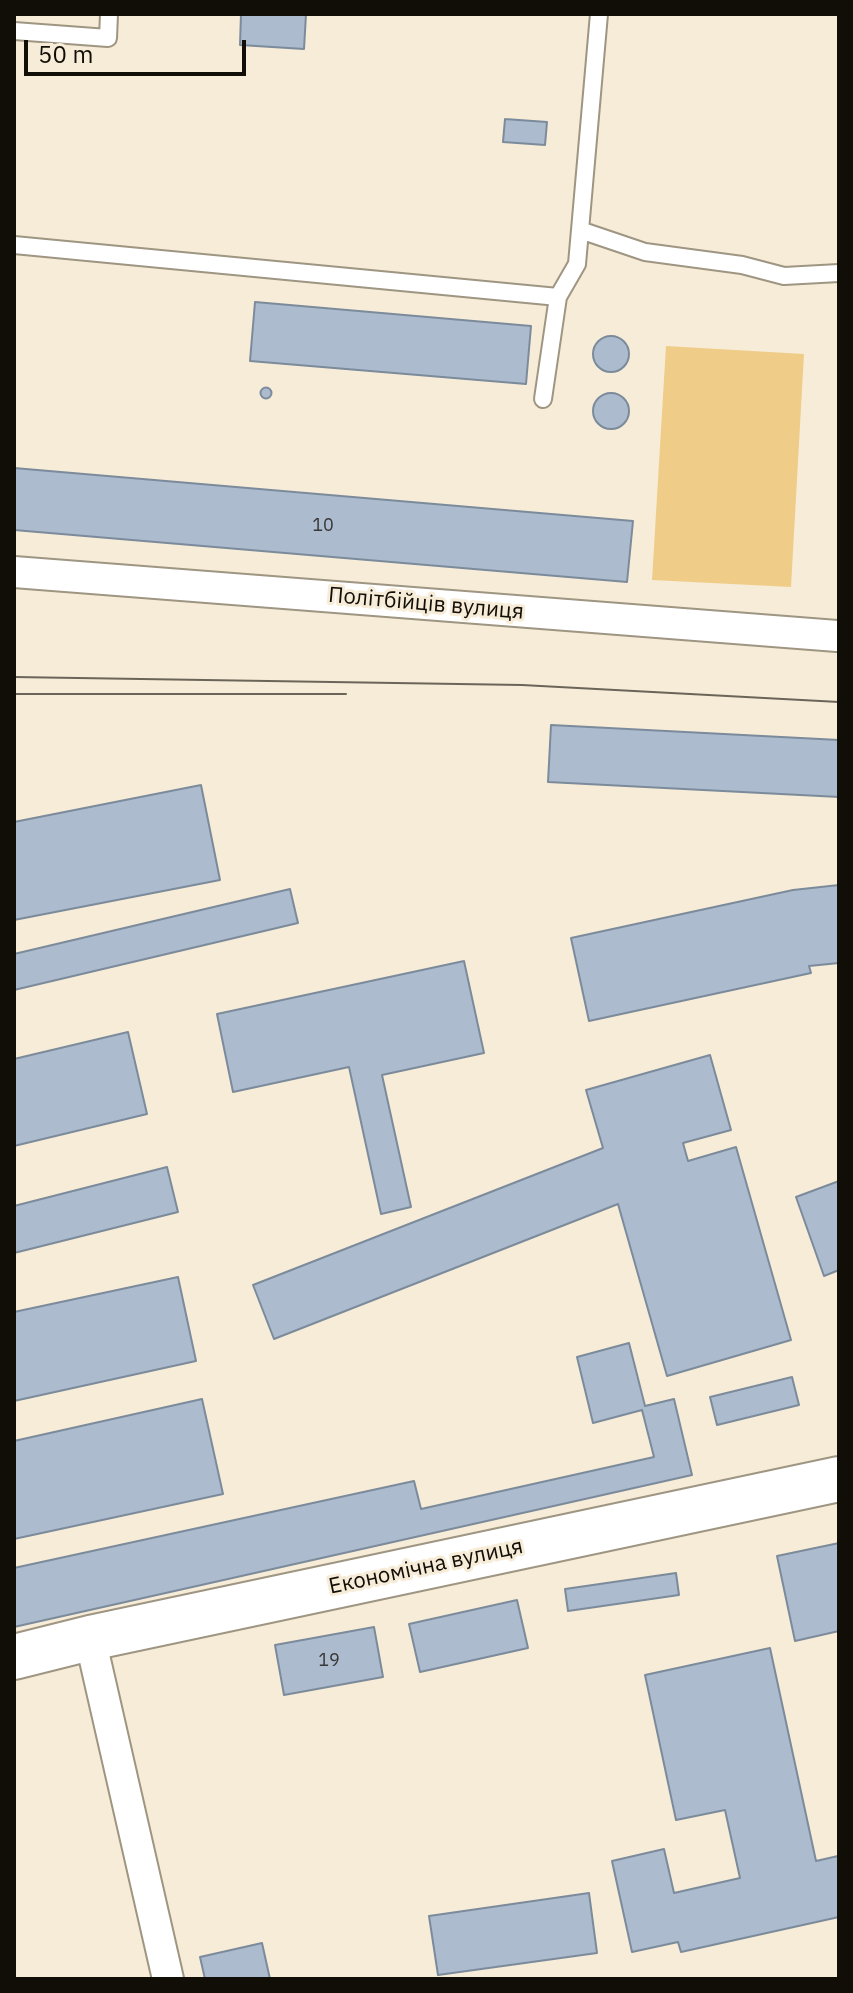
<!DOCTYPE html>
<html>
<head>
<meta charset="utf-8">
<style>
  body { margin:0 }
  #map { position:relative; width:853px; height:1993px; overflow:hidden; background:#f7ecd7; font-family:"IBM Plex Sans",sans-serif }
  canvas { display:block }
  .frame { position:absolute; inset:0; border:16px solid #110d07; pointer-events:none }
  .scale { position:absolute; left:24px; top:40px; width:222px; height:36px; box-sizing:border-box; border:4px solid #110d07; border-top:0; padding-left:10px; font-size:24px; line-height:28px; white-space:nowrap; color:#110d07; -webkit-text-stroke:6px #f7ecd7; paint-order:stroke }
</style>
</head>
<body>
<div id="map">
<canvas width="853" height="1993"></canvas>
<div class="frame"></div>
<div class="scale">50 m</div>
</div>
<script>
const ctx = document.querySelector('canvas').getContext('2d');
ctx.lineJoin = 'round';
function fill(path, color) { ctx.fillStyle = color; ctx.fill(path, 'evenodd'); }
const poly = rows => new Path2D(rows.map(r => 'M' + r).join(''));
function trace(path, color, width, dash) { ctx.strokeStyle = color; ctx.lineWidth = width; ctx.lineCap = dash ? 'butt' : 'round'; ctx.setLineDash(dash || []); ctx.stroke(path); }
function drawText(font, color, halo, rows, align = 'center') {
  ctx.font = font + ' "IBM Plex Sans",sans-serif'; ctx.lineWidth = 6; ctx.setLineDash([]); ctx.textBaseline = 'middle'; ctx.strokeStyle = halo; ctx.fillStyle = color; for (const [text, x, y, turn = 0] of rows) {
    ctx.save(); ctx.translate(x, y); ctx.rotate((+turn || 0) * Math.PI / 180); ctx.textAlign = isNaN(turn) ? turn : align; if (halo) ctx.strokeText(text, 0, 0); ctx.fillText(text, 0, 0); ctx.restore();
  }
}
fill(poly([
  [666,346,804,354,791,587,652,580]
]), '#efcd88');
const building = poly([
  [241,14,306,14,304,49,240,45,241,14],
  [505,119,547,122,545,145,503,142,505,119],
  [255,302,531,326,526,384,250,361,255,302],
  '593 354a18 18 0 1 1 36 0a18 18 0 1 1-36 0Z',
  '260.5 393a5.5 5.5 0 1 1 11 0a5.5 5.5 0 1 1-11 0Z',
  '593 411a18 18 0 1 1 36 0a18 18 0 1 1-36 0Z',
  [14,468,633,521,627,582,14,530,14,468],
  [551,725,839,740,839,797,548,782,551,725],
  [201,785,220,880,14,920,14,822,201,785],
  [839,885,839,963,809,966,811,973,589,1021,571,938,793,890,839,885],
  [290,889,298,923,14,990,14,954,290,889],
  [464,961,484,1053,382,1075,411,1207,381,1214,349,1067,233,1092,217,1014,464,961],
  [128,1032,147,1114,14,1146,14,1059,128,1032],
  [710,1055,731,1130,683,1143,688,1161,736,1147,791,1340,667,1376,618,1204,274,1339,253,1285,603,1148,586,1090,710,1055],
  [167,1167,178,1212,14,1253,14,1206,167,1167],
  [839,1181,839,1270,824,1276,796,1197,839,1181],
  [178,1277,196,1361,14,1401,14,1312,178,1277],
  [629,1343,645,1406,674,1399,692,1475,14,1627,14,1568,414,1481,421,1509,654,1457,642,1410,593,1423,577,1357,629,1343],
  [792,1377,799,1405,717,1425,710,1397,792,1377],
  [202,1399,223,1494,14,1539,14,1441,202,1399],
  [839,1543,839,1631,795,1641,777,1556,839,1543],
  [676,1573,679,1595,568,1611,565,1589,676,1573],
  [517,1600,528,1648,420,1672,409,1624,517,1600],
  [374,1627,383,1677,284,1695,275,1645,374,1627],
  [770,1648,816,1861,838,1856,839,1917,681,1952,678,1942,632,1952,612,1861,664,1849,674,1893,740,1878,725,1810,676,1820,645,1675,770,1648],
  [589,1893,597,1953,438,1975,429,1916,589,1893],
  [262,1943,270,1979,205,1979,200,1957,262,1943]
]);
fill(building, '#acbbcd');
trace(building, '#7c8b9b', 2);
const lane = poly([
  [599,14,580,230,645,252,742,265,784,276,839,273],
  [14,31,108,38,109,14],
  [14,245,558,297],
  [543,399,558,297,577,264,580,230]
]);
const street = poly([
  [14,572,837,636],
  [90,1638,168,1979]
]);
const secondary = poly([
  [14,1657,90,1638,839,1479]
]);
trace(lane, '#9e9582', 20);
trace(street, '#9e9582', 34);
trace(secondary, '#9e9582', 48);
trace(lane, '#fff', 16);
trace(street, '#fff', 30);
trace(secondary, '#fff', 44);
trace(poly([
  [14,677,522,685,839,702],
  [14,694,346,694]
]), '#6b6458', 2);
drawText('18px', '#383838', null, [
  ["10",323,526],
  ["19",329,1661]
]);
drawText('22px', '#110d07', '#f7ecd7', [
  ["Політбійців вулиця",426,604,5],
  ["Економічна вулиця",426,1567,-12]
]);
</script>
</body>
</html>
